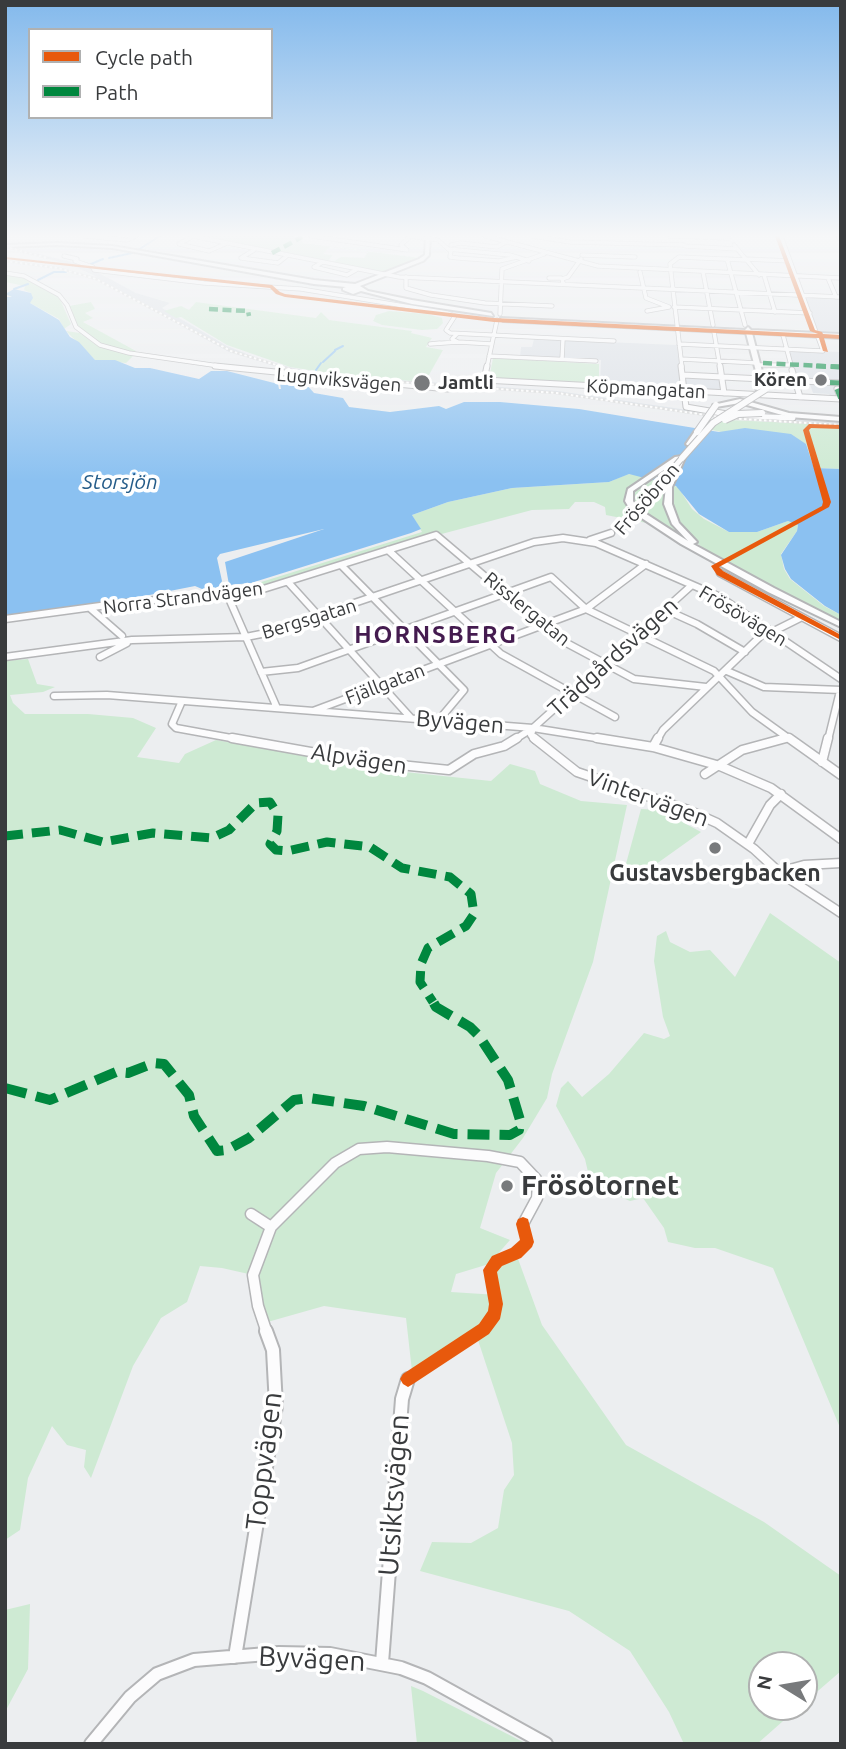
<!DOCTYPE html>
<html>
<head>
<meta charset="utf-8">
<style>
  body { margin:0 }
  #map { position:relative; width:846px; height:1749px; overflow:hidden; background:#eceef0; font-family:Ubuntu,sans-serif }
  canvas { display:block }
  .frame { position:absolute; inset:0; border:7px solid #393b3d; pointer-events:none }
  .legend { position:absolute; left:28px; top:28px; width:245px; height:91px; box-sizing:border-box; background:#fff; border:2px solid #b0b1b1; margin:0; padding:9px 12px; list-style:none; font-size:21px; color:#393b3d }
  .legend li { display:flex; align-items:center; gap:14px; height:35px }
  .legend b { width:35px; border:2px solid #b0b1b1 }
  .north { position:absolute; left:748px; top:1651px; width:70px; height:70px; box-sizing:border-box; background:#fff; border:2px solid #b0b1b1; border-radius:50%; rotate:281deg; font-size:19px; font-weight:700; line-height:28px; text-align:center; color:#393b3d }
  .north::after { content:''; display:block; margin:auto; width:24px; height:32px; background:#787a7c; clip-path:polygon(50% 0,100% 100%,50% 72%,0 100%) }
</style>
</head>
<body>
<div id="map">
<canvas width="846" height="1749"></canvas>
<div class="frame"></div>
<ul class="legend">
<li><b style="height:9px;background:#e8590c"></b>Cycle path</li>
<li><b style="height:9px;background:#00873e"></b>Path</li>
</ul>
<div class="north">N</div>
</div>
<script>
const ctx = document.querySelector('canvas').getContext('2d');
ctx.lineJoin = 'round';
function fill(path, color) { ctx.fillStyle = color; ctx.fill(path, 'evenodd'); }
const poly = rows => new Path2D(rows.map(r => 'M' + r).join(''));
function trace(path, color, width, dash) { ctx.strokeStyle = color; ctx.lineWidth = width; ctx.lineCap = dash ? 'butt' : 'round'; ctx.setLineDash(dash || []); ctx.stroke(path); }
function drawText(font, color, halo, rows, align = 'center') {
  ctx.font = font + ' Ubuntu,sans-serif'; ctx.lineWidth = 7; ctx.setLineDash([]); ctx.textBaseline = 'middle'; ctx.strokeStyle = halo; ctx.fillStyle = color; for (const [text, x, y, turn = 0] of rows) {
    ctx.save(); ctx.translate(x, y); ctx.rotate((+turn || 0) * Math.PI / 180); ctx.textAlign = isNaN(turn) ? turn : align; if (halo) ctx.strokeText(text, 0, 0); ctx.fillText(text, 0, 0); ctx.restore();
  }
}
fill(poly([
  [5,246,84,265,136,293,170,303,162,308,227,346,259,359,298,369,356,377,558,391,694,411,841,423,841,426,726,419,557,394,354,380,294,372,229,352,95,279,57,269,5,262,50,266,97,277,76,267],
  [805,296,841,298,841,332,818,331],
  [534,339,677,345,681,375,720,377,723,392,600,385,601,360,520,357,521,347,532,347],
  [788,350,841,352,841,399,831,398,829,394,813,393,809,382,797,381]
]), '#dbe0e6');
fill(poly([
  [198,236,289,236,297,237,303,243,420,258,391,272,383,272,331,263,341,257,364,258,368,252,330,247,323,254,333,255,327,262],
  [5,274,23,277,59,297,71,324,64,329,59,319,30,303,31,293,24,290,25,286,5,282],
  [91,302,95,309,85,313,93,318,83,322,136,351,134,353,97,342,80,329,74,322,69,306],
  [196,302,316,318,321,312,329,320,412,331,411,333,432,338,426,347,443,350,425,382,340,375,290,367,227,345,181,317,176,318,164,311,181,306,189,310],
  [389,311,427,314,442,318,443,323,437,329,422,330,382,325,373,321,376,315],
  [66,331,80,333,98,346,135,354,126,363,95,360],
  [493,358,599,364,599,385,489,379],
  [706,419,841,425,841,469,814,468,806,444,739,429,726,433,712,430,701,427],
  [628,474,669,478,665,506,671,521,694,545,667,527,606,515,605,507,594,502,575,502,569,509,532,510,434,536,276,586,229,592,229,587,258,583,422,532,412,515,448,502,512,488,609,482],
  [671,485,678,487,692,509,704,519,729,532,757,532,788,521,798,525,797,531,781,554,784,569,790,579,824,606,841,615,841,620,837,621,786,595,711,554,693,540,672,512],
  [28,659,37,684,55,687,43,692,10,695,13,703,25,714,88,714,133,718,156,728,137,757,179,763,185,754,216,740,395,771,491,781,510,764,535,771,540,784,581,801,627,805,593,962,552,1074,547,1098,523,1138,496,1173,480,1228,510,1240,489,1264,456,1274,451,1292,498,1295,496,1266,517,1256,542,1325,626,1445,764,1522,841,1576,841,1671,804,1703,804,1665,762,1665,762,1707,799,1707,757,1744,684,1744,669,1712,630,1651,569,1611,420,1571,432,1542,471,1543,498,1528,504,1490,514,1475,512,1443,474,1328,412,1371,406,1318,324,1306,264,1323,253,1275,222,1268,200,1266,187,1302,161,1318,133,1366,91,1478,84,1467,86,1450,67,1445,52,1426,28,1478,20,1530,5,1540,5,661],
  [641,809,660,810,701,832,652,867,631,878,624,871],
  [770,913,841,963,841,1430,773,1268,715,1248,695,1248,668,1242,664,1228,643,1198,630,1201,591,1185,585,1159,556,1106,561,1088,568,1081,582,1097,609,1074,644,1033,664,1039,670,1036,663,1017,654,961,657,936,666,931,670,942,690,952,710,950,735,977],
  [30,1604,28,1669,5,1712,5,1610],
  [411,1686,423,1691,527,1744,417,1744]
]), '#ceead3');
fill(poly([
  [14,289,31,293,33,298,30,303,59,320,70,337,79,342,95,360,115,360,135,368,150,368,199,379,211,371,227,371,278,384,279,389,281,389,280,383,297,381,306,384,314,393,343,398,349,407,390,412,439,406,446,409,464,402,500,402,579,409,719,432,745,428,791,434,806,444,814,468,841,469,841,615,825,606,791,579,785,569,781,555,797,531,798,525,788,521,757,532,729,532,699,514,676,486,629,474,609,482,512,488,448,502,412,515,421,529,411,533,251,583,229,585,225,562,324,529,220,554,217,558,222,581,220,586,213,589,202,589,195,586,124,600,5,615,5,297,12,297,5,294]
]), '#8bc1f1');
trace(poly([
  [138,250,160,236],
  [109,258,132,253],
  [91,264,103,259],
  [38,280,54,272,66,272],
  [14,289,28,284],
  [335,350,343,346],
  [323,362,335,351],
  [316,370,321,363]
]), '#8bc1f1', 2);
const minorFar5 = poly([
  [84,236,127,240,136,236],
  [192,236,399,277,841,297],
  [193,236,179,244,209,251,225,244],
  [311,236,407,250,401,245,411,236],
  [409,236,438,240,448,249,510,255,529,261],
  [485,236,598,266,841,278],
  [532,236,570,242,684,245],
  [670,236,729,238],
  [838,236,841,240],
  [451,245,460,243,497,247,506,242],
  [734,245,759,275],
  [685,246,737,249],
  [448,249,451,251,450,257,458,258,499,261,517,257],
  [254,250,241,258,278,263,288,255],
  [582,255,635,257],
  [64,256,77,259,75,261,93,267,94,270,204,283,301,289,447,313,455,316,446,330,450,333,614,341],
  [727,259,745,325],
  [745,259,790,261],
  [323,262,314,267,347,275,356,270],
  [640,272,646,298,669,307,647,311],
  [703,272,713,325],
  [5,273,24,276,59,295,67,305,76,327,100,345,129,353,226,367],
  [764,275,775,312],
  [406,277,406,288,431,295,485,303,552,306],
  [549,278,561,278],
  [828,278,836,297],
  [563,283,562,279,568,277,581,259],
  [674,307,810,313],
  [500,314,502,269,544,254],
  [714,332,720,367],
  [457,334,452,339,458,342,492,344],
  [440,343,430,344,458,342],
  [679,344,823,351,781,236],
  [489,356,596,361],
  [562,359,563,339],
  [681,359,757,363],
  [757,365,791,365,783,335],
  [487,367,497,320],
  [682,367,670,264,679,257,746,260]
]);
const minorFar4 = poly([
  [215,366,448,389,465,380,484,380,841,399],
  [681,366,686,407,733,415],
  [720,366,724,393],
  [792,370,800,397],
  [683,375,841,383],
  [484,380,487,366],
  [837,389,841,399],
  [746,416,793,418]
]);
const minorFar3 = poly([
  [590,540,611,533],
  [388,550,501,654,615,717],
  [341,565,464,690,438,721],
  [720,573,841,638],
  [288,582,411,718],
  [227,594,277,708],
  [91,609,122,636],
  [666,610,697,624,745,652],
  [5,619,115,604,260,590,436,535,559,639,634,679,706,687],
  [772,632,800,618],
  [5,657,132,640,246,637,266,633,534,542,563,538,596,543,720,597,841,679],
  [100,657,127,643],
  [727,671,764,687,841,690],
  [261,672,298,668,551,577,586,609,714,671,752,712,791,740],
  [54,696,107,695,533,728,608,740],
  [182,701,172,724,176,728,242,740],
  [313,711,586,609,646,564],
  [533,728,531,735,535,740],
  [514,740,533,728,692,585],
  [657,740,663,730,768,629],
  [779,740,786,738],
  [828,740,840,691]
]);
const minorFar2 = poly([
  [232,738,361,761,449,770,474,754,504,746,517,738],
  [534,738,577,772,688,810,717,823,754,849,779,872,841,913],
  [597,738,653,747,720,766,771,788,841,839],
  [789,738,841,775],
  [653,747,658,738],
  [822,762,828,738],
  [705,774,742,750,786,738],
  [748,844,770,805,781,794],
  [779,872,804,865,841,863]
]);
const minorFar1 = poly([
  [251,1214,271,1227,253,1275,258,1306,267,1333],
  [271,1227,335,1163,359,1149,387,1147,488,1156,520,1162,536,1179,538,1185,537,1198,523,1224]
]);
const minor = poly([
  [235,1657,276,1406,273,1350,266,1331],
  [382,1663,402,1399,408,1379],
  [91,1744,130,1697,157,1674,194,1660,279,1653,330,1654,401,1668,427,1678,546,1744]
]);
const major = poly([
  [426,236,430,236,429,255,423,261,360,286,368,291,412,300,491,313,493,316,412,304,361,291,353,294,343,290,343,288,346,287,314,284,112,248,57,245,5,247,5,245,57,243,112,246,314,280,355,284,419,259,425,255,426,236],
  [501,318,745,330,748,327,751,330,841,334,841,338,752,333,764,379,762,389,759,391,756,389,758,379,746,333,503,321,501,318],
  [740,399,789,413,841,417,841,421,789,417,740,403,716,407,713,405,740,399],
  [695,431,700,432,691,445,687,445,686,444,695,431],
  [682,456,685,458,672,487,672,504,679,523,697,542,693,544,774,588,841,622,841,627,768,592,681,544,631,511,625,501,628,489,675,457,682,456],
  [677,461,666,487,664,504,672,524,688,541,637,508,633,501,633,491,677,461]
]);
trace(minorFar5, '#b4b5b7', 5);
trace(minorFar4, '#b4b5b7', 7);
trace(minorFar3, '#b4b5b7', 9);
trace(minorFar2, '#b4b5b7', 11);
trace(minorFar1, '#b4b5b7', 13);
trace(minor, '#b4b5b7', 16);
trace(major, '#b4b5b7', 4);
trace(minorFar5, '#fcfcfd', 3.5);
trace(minorFar4, '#fcfcfd', 5);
trace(minorFar3, '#fcfcfd', 6);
trace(minorFar2, '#fcfcfd', 8);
trace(minorFar1, '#fcfcfd', 10);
trace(minor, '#fcfcfd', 12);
fill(major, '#fcfcfd');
const rail = poly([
  [5,247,48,258],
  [5,261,58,268,96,279,231,351,296,371,355,379,557,393,726,418,841,425]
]);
trace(rail, '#d9dada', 2.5);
trace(rail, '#fff', 2, [2.5]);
const minorBridge = poly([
  [621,530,682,458]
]);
const majorBridge = poly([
  [725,420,738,414,762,413],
  [697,432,716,405],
  [682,458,713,423,766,389]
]);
trace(minorBridge, '#b4b5b7', 7, []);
trace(majorBridge, '#b4b5b7', 8, []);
trace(minorBridge, '#fcfcfd', 5);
trace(majorBridge, '#fcfcfd', 6);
trace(poly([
  [272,253,302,237],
  [209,309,248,311,249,316],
  [763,363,841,367]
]), '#00873e', 4.5, [9, 4.5]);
trace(poly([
  [816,366,841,367],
  [815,382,841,383],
  [837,389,841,399]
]), '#00873e', 5, [10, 5]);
trace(poly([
  [5,836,60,830,103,842,153,833,212,838,229,830,256,803,270,802,278,815,277,831,270,844,276,850,287,851,327,842,370,847,402,868,450,877,471,894,474,914,466,926,428,948,421,964,420,982,433,1002]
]), '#00873e', 9, [18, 9]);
trace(poly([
  [5,1088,50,1100,116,1072,128,1073,154,1063,164,1064,189,1095,194,1116,217,1151,227,1150,249,1138,294,1100,309,1098,364,1106,454,1134,510,1135,519,1130,520,1120,508,1080,479,1036,470,1027,436,1007,432,1000]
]), '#00873e', 10, [22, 10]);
fill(poly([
  [775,236,779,236,815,330,822,332,823,334,841,335,841,339,824,338,828,352,823,351,819,338,494,322,285,297,276,294,270,288,5,259,5,257,272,285,280,292,285,294,494,318,818,334,810,331,775,236],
  [809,424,841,425,841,429,811,428,809,430,831,502,829,507,719,567,723,571,841,635,841,640,717,575,711,566,822,506,823,502,803,430,809,424],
  [523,1217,528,1219,534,1242,532,1247,521,1258,502,1266,497,1272,503,1304,500,1319,489,1334,413,1384,408,1387,403,1384,400,1379,403,1374,479,1324,488,1311,489,1304,483,1270,492,1256,511,1248,520,1240,516,1224,518,1219,523,1217]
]), '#e8590c');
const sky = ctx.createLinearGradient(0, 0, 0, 481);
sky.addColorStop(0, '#83b9ec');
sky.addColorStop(0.49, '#f6f7f8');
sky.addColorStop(1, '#f6f7f800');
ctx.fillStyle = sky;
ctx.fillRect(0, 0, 846, 481);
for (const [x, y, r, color] of [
  [821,380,7,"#787a7c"],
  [422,383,9,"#787a7c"],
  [715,848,7,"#787a7c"],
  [507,1186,7,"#787a7c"]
]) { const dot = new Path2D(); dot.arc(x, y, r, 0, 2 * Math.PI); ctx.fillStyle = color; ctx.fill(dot); trace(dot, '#fff', 2.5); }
drawText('19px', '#393b3d', '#fff', [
  ["Lugnviksvägen",339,380,5],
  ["Köpmangatan",646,389,3],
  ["Frösöbron",647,499,-49],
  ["Norra Strandvägen",183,598,-7],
  ["Risslergatan",527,609,39],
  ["Frösövägen",743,616,31],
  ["Bergsgatan",309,619,-17],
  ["Fjällgatan",385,684,-21]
]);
drawText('bold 19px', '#393b3d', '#fff', [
  ["Kören",807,380],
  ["Jamtli",438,383,"left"]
], 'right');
drawText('italic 21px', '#255c89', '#fff', [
  ["Storsjön",120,482]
]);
drawText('23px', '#393b3d', '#fff', [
  ["Trädgårdsvägen",613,657,-42],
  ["Byvägen",460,722,5],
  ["Alpvägen",359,759,9],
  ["Vintervägen",648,798,20]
]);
drawText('bold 23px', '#393b3d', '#fff', [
  ["Gustavsbergbacken",715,873]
]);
ctx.letterSpacing = '2px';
drawText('bold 24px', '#441b4f', '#fff', [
  ["HORNSBERG",436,635]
]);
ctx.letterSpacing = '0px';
drawText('bold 28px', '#393b3d', '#fff', [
  ["Frösötornet",521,1186]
], 'left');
drawText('28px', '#393b3d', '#fff', [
  ["Toppvägen",264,1461,-83],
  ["Utsiktsvägen",394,1495,-86],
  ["Byvägen",312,1659,3]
]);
</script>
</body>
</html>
